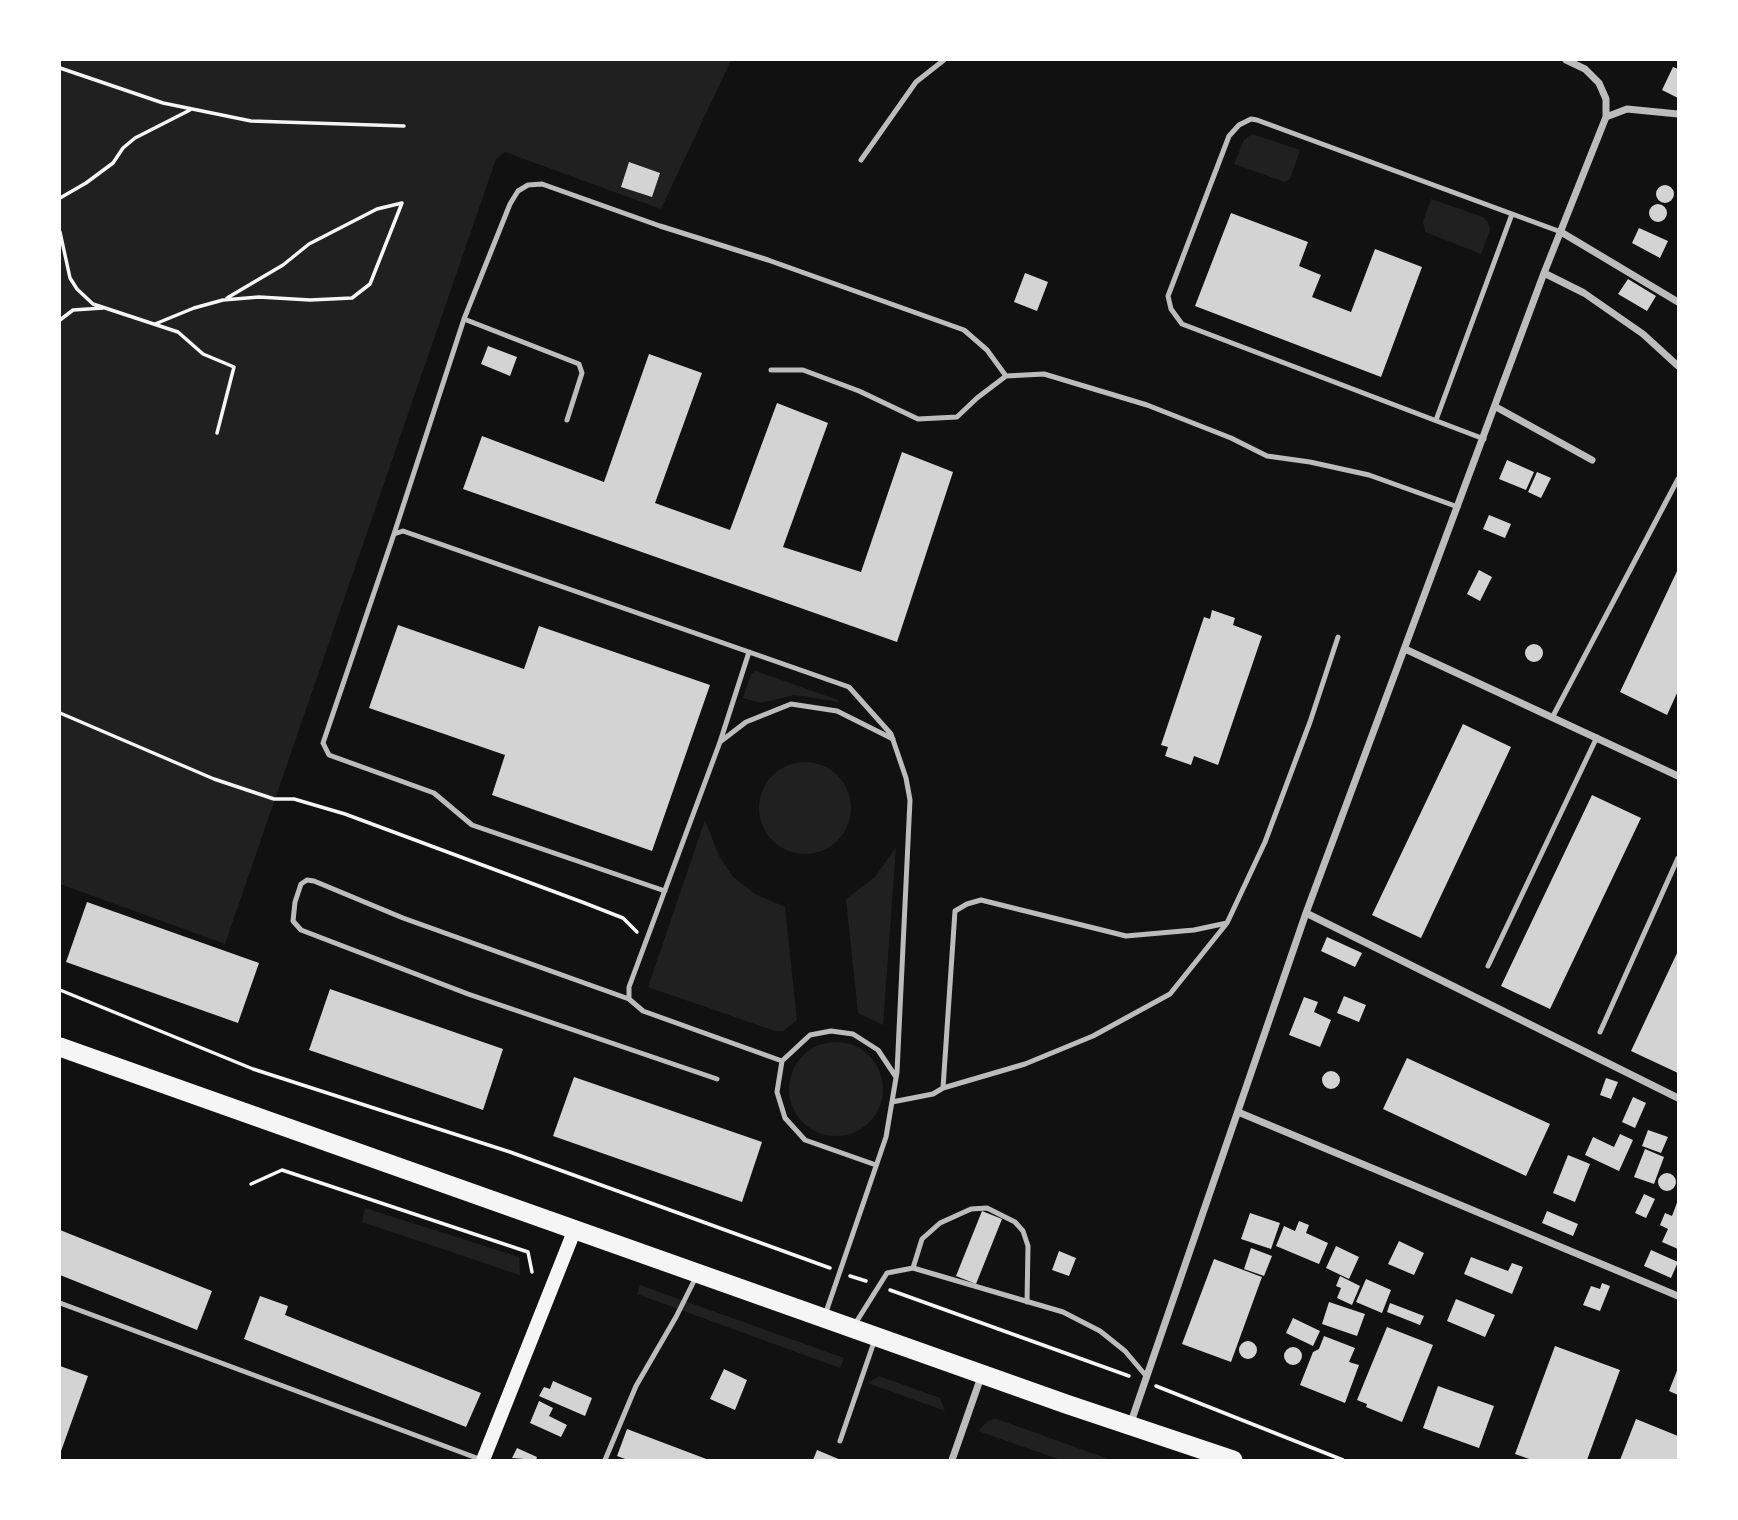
<!DOCTYPE html>
<html>
<head>
<meta charset="utf-8">
<style>
  body { margin:0 }
  #map { position:relative; width:1738px; height:1520px; overflow:hidden; background:#111; font-family:"DM Sans",sans-serif }
  canvas { display:block }
  .frame { position:absolute; inset:0; border:61px solid #fff; pointer-events:none }
</style>
</head>
<body>
<div id="map">
<canvas width="1738" height="1520"></canvas>
<div class="frame"></div>
</div>
<script>
const ctx = document.querySelector('canvas').getContext('2d');
ctx.lineJoin = 'round';
function fill(path, color) { ctx.fillStyle = color; ctx.fill(path, 'evenodd'); }
const poly = rows => new Path2D(rows.map(r => 'M' + r).join(''));
function trace(path, color, width, dash) { ctx.strokeStyle = color; ctx.lineWidth = width; ctx.lineCap = dash ? 'butt' : 'round'; ctx.setLineDash(dash || []); ctx.stroke(path); }
fill(poly([
  [60,60,731,60,661,209,505,152,496,159,225,944,60,884],
  [1252,134,1300,150,1290,179,1285,182,1234,164,1244,140],
  [1431,199,1483,217,1488,222,1490,230,1481,254,1425,232,1423,222],
  [756,671,838,700,839,702,794,695,761,703,743,698,751,674],
  '759 808a46 46 0 1 1 92 0a46 46 0 1 1-92 0Z',
  [705,820,719,856,733,877,755,894,785,907,797,1020,783,1031,775,1031,648,987],
  [896,847,883,1025,858,1013,846,899,875,877],
  '789 1089a47 47 0 1 1 94 0a47 47 0 1 1-94 0Z',
  [365,1208,519,1257,520,1275,362,1222],
  [640,1285,844,1358,840,1368,637,1294],
  [879,1376,940,1398,945,1411,868,1383],
  [994,1419,997,1419,1111,1460,1061,1460,978,1431,988,1421]
]), '#202020');
fill(poly([
  [1673,67,1678,69,1678,98,1662,90],
  [629,162,660,173,652,197,621,187],
  '1656 194a9 9 0 1 1 18 0a9 9 0 1 1-18 0Z',
  '1649 213a9 9 0 1 1 18 0a9 9 0 1 1-18 0Z',
  [1231,213,1308,242,1299,266,1321,275,1312,297,1351,312,1375,249,1422,267,1381,377,1195,306],
  [1639,228,1668,241,1660,258,1632,243],
  [1025,273,1048,282,1037,311,1014,302],
  [1628,279,1656,296,1647,311,1618,294],
  [488,346,517,357,510,376,481,364],
  [649,354,702,373,655,503,730,530,777,403,828,423,783,547,861,572,902,452,953,472,897,642,463,489,482,436,604,482],
  [1507,460,1534,472,1526,490,1499,479],
  [1537,472,1551,478,1541,498,1528,492],
  [1489,515,1511,524,1505,538,1483,529],
  [1678,569,1678,691,1667,715,1620,692],
  [1479,570,1492,577,1480,601,1467,594],
  [1212,610,1235,618,1233,625,1262,636,1218,765,1194,756,1191,765,1165,756,1168,747,1161,745,1204,617,1210,619],
  [398,625,524,669,539,626,710,685,652,851,492,795,505,755,369,708],
  '1525 653a9 9 0 1 1 18 0a9 9 0 1 1-18 0Z',
  [1463,724,1511,747,1421,938,1372,915],
  [1592,795,1641,818,1550,1009,1501,986],
  [87,902,259,963,238,1023,66,962],
  [1327,937,1362,953,1355,967,1321,951],
  [1678,951,1678,1073,1631,1051],
  [330,989,503,1049,483,1110,309,1050],
  [1344,996,1366,1005,1359,1022,1337,1013],
  [1304,997,1318,1002,1314,1012,1331,1020,1320,1047,1289,1035],
  [1407,1058,1550,1124,1526,1176,1383,1109],
  '1322 1080a9 9 0 1 1 18 0a9 9 0 1 1-18 0Z',
  [574,1077,762,1142,742,1202,553,1136],
  [1606,1078,1618,1082,1611,1099,1600,1095],
  [1633,1097,1646,1103,1635,1128,1622,1122],
  [1648,1130,1668,1137,1661,1153,1642,1146],
  [1620,1134,1633,1140,1619,1171,1585,1155,1593,1137,1614,1147],
  [1645,1149,1664,1157,1654,1184,1634,1177],
  [1568,1155,1590,1164,1575,1202,1553,1193],
  '1658 1182a9 9 0 1 1 18 0a9 9 0 1 1-18 0Z',
  [1644,1194,1655,1199,1646,1218,1635,1213],
  [1678,1200,1678,1249,1662,1242,1668,1229,1660,1225,1665,1213,1672,1216],
  [982,1211,1002,1219,976,1284,956,1276],
  [1547,1211,1578,1224,1573,1236,1542,1223],
  [1250,1213,1280,1223,1271,1249,1241,1239],
  [1299,1221,1309,1225,1306,1233,1328,1243,1319,1264,1276,1246,1284,1226,1295,1231],
  [60,1230,212,1291,197,1330,60,1275],
  [1399,1241,1424,1253,1414,1275,1388,1264],
  [1336,1246,1359,1257,1349,1279,1326,1268],
  [1251,1248,1272,1256,1264,1276,1244,1269],
  [1651,1250,1678,1262,1671,1278,1644,1266],
  [1059,1251,1076,1258,1069,1276,1052,1270],
  [1471,1257,1508,1271,1512,1263,1523,1267,1512,1294,1464,1274],
  [1214,1259,1262,1277,1231,1362,1182,1344],
  [1340,1276,1360,1286,1352,1305,1337,1298,1341,1288,1336,1286],
  [1366,1279,1391,1290,1382,1313,1356,1302],
  [1602,1283,1610,1286,1600,1311,1583,1305,1591,1286,1600,1289],
  [260,1296,288,1306,285,1315,481,1393,466,1427,244,1339],
  [1456,1299,1495,1315,1485,1337,1447,1321],
  [1329,1302,1365,1314,1357,1336,1322,1324],
  [1390,1303,1424,1316,1420,1325,1387,1312],
  [1293,1318,1320,1331,1313,1346,1286,1333],
  [1387,1327,1433,1345,1402,1422,1366,1407,1367,1404,1357,1400],
  [1324,1336,1355,1348,1349,1362,1359,1365,1345,1403,1300,1385,1313,1352,1319,1349],
  '1239 1350a9 9 0 1 1 18 0a9 9 0 1 1-18 0Z',
  [1555,1346,1620,1370,1587,1460,1532,1460,1515,1454],
  '1284 1356a9 9 0 1 1 18 0a9 9 0 1 1-18 0Z',
  [60,1366,88,1376,60,1454],
  [1678,1368,1678,1395,1669,1391],
  [724,1369,747,1380,735,1410,710,1399],
  [553,1381,592,1398,585,1416,539,1396,544,1387,550,1389],
  [1438,1386,1494,1406,1479,1448,1423,1428],
  [539,1401,553,1408,549,1416,567,1425,561,1437,530,1423],
  [1636,1419,1678,1436,1678,1460,1620,1460],
  [627,1429,709,1460,628,1460,617,1456],
  [517,1448,537,1457,536,1460,512,1458],
  [817,1450,841,1460,813,1460]
]), '#d3d3d3');
trace(poly([
  [60,68,163,103,251,121,404,126],
  [60,198,86,183,113,163,123,148,135,138,190,110],
  [60,232,70,278,77,289,93,304,178,332,203,354,234,367,217,433],
  [227,298,283,265,309,244,377,209,402,203],
  [60,320,73,310,103,308],
  [155,324,194,308,223,300,259,297,310,300,352,298,370,284,402,203],
  [60,713,214,779,274,799,294,799,345,814,582,902,623,918,637,932],
  [60,990,253,1069,510,1152,830,1268],
  [251,1184,282,1170,528,1252,532,1272],
  [850,1276,866,1281],
  [890,1290,1129,1376],
  [1156,1386,1343,1460]
]), '#f5f5f5', 3.5);
trace(poly([
  [861,160,916,82,944,60],
  [464,319,510,204,518,191,528,185,542,184,660,226,768,260,964,330,987,350,1006,376],
  [771,370,803,370,859,391,918,419,957,417,977,398,1006,376,1044,374,1147,405,1231,438,1267,456,1310,462,1369,475,1458,507],
  [1436,420,1512,214],
  [1484,439,1182,324,1171,309,1168,296,1229,136,1239,125,1251,119,1257,120,1561,232],
  [394,534,464,319,579,364,582,373,567,420],
  [1553,716,1678,479],
  [720,742,749,652],
  [665,891,472,825,434,793,329,755,323,743,394,534,403,531,849,687,891,734,906,778,910,800,897,1072,886,1137,825,1315],
  [1488,966,1597,737],
  [629,999,403,918,314,881,307,880,301,884,295,902,293,921,301,930,468,994,717,1079],
  [1600,1032,1678,858],
  [782,1061,810,1035,831,1031,853,1034,878,1050,896,1077],
  [943,1088,1025,1064,1093,1036,1170,994,1227,923],
  [892,1102,933,1094,943,1088,955,911,967,904,981,900,1126,936,1194,930,1227,923,1265,842,1310,722,1338,637],
  [876,1165,805,1140,785,1118,777,1092,782,1061,643,1011,629,999,629,987,720,742,746,722,791,704,837,711,893,739],
  [913,1268,922,1239,940,1223,971,1209,987,1208,1015,1222,1023,1231,1028,1246,1027,1302],
  [60,1303,482,1460],
  [855,1324,887,1273,913,1268,1063,1312,1100,1331,1125,1351,1147,1377],
  [840,1441,874,1342],
  [605,1460,636,1386,676,1317,697,1275]
]), '#bcbcbc', 5);
trace(poly([
  [1606,117,1627,109,1678,114],
  [1561,232,1678,302],
  [1544,273,1584,293,1643,334,1678,366],
  [1496,407,1592,460],
  [1405,649,1678,776],
  [1306,913,1678,1098],
  [1238,1112,1678,1296],
  [1130,1425,1306,913,1544,273,1606,117,1606,99,1599,83,1585,69,1566,60],
  [952,1460,982,1374]
]), '#bcbcbc', 7);
trace(poly([
  [483,1460,575,1229]
]), '#f5f5f5', 14);
trace(poly([
  [60,1047,1066,1404,1233,1460]
]), '#f5f5f5', 19);
</script>
</body>
</html>
